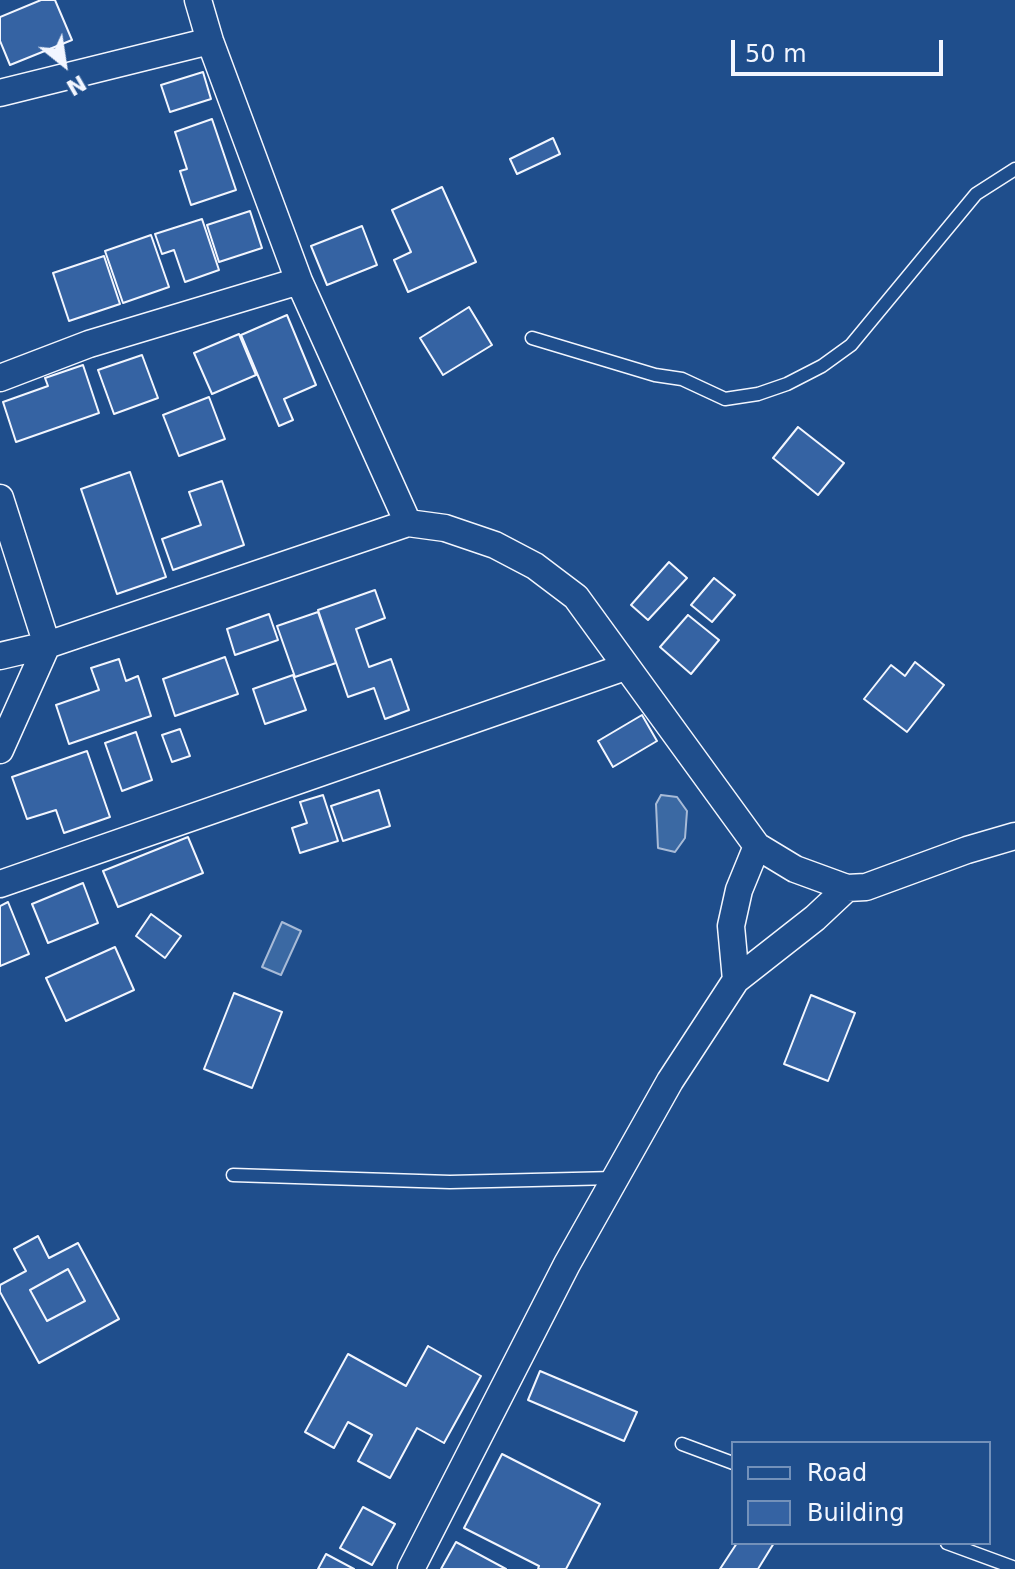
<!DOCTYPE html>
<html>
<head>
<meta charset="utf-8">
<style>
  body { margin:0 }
  #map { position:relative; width:1015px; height:1569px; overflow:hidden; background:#1f4e8c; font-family:"DejaVu Sans",sans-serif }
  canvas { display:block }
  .legend { position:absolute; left:731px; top:1441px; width:260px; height:104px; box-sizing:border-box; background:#1f4e8c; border:2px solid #7391ba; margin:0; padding:10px 14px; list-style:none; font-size:24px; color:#f2f6ff }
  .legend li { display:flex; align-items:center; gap:16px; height:40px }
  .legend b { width:40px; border:2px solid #7391ba }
  .north { position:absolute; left:24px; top:24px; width:80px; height:80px; -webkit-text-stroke:6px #1f4e8c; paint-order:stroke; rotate:150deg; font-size:22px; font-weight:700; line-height:32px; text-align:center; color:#f2f6ff }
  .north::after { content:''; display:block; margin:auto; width:28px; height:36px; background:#f2f6ff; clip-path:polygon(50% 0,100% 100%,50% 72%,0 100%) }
  .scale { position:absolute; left:731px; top:40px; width:212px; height:36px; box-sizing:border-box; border:4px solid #f2f6ff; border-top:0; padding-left:10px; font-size:24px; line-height:28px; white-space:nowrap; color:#f2f6ff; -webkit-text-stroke:6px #1f4e8c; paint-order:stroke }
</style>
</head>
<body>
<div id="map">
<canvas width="1015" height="1569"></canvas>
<ul class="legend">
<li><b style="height:10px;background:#1f4e8c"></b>Road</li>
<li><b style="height:22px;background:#3563a3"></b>Building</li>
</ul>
<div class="north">N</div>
<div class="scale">50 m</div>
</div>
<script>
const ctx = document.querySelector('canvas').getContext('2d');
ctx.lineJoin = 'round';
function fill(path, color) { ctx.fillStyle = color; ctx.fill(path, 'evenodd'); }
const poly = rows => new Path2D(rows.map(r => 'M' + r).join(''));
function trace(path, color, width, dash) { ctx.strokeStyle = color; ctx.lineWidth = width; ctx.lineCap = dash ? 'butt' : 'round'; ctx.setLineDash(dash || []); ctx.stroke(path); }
const water = poly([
  [661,795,677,797,687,811,685,838,675,852,658,848,656,804,661,795],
  [282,922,301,931,281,975,262,967,282,922]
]);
fill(water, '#3b69a3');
trace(water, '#a8bbd7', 2);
const building = poly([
  [41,0,55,0,72,40,10,65,0,41,0,17,41,0],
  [203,72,211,99,170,112,161,85,203,72],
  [212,119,236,190,191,205,180,171,187,169,175,132,212,119],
  [553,138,560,154,517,174,510,159,553,138],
  [442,187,476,262,408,292,394,260,411,252,392,210,442,187],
  [250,211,262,248,219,262,207,225,250,211],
  [202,219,219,270,185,282,174,250,162,254,155,234,202,219],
  [362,226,377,265,327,285,311,246,362,226],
  [151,235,169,287,123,303,105,251,151,235],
  [104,256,120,304,69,321,53,273,104,256],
  [469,307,492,345,443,375,420,338,469,307],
  [287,315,316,385,284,399,293,420,279,426,241,335,287,315],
  [239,334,256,375,212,394,194,353,239,334],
  [142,355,158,398,114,414,98,370,142,355],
  [83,365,99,413,16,442,3,402,48,386,45,378,83,365],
  [209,397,225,439,179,456,163,415,209,397],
  [798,427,844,463,818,495,773,458,798,427],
  [130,472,166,577,117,594,81,489,130,472],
  [222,481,244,545,173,570,162,539,201,525,189,492,222,481],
  [669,562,687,578,648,620,631,605,669,562],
  [714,578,735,595,712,622,691,605,714,578],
  [375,590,385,618,356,629,369,667,391,659,409,710,385,719,374,688,348,697,318,610,375,590],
  [318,612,336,663,295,677,277,626,318,612],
  [269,614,278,640,235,655,227,629,269,614],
  [688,615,719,640,691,674,660,647,688,615],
  [225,657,238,694,175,716,163,679,225,657],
  [119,659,126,681,138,676,151,716,69,744,56,705,99,690,91,668,119,659],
  [915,662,944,685,907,732,864,699,891,665,905,676,915,662],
  [293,675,306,710,265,724,253,689,293,675],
  [642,715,657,741,613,767,598,741,642,715],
  [180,729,190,756,172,762,162,735,180,729],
  [136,732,152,780,122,791,105,743,136,732],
  [87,751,110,817,64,833,56,810,27,819,12,777,87,751],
  [379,790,390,826,343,841,331,806,379,790],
  [323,795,338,841,300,853,292,828,307,823,300,802,323,795],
  [188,837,203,873,118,907,103,871,188,837],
  [83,883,98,923,48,943,32,904,83,883],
  [8,902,29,954,0,966,0,906,8,902],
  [151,914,181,936,165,958,136,936,151,914],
  [115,947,134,990,66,1021,46,978,115,947],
  [234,993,282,1012,252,1088,204,1069,234,993],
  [811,995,855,1013,828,1081,784,1064,811,995],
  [38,1236,49,1258,78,1243,119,1319,39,1363,0,1292,0,1285,26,1271,14,1249,38,1236],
  [68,1269,85,1301,47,1321,30,1290,68,1269],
  [68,1269,85,1301,47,1321,30,1290,68,1269],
  [428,1346,481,1376,444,1443,417,1428,390,1478,358,1461,372,1435,348,1422,334,1448,305,1432,348,1354,406,1386,428,1346],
  [540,1371,637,1412,624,1441,528,1400,540,1371],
  [502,1454,600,1504,566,1569,538,1569,539,1566,464,1528,502,1454],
  [363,1507,395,1524,372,1565,340,1548,363,1507],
  [456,1542,506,1569,441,1569,456,1542],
  [737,1543,774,1543,758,1569,720,1569,737,1543],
  [326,1554,354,1569,318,1569,326,1554]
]);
fill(building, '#3563a3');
trace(building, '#f2f6ff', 2);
const lane = poly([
  [532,338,655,375,682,379,725,399,758,394,787,384,822,366,851,345,976,194,1015,169],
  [233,1175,450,1182,614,1178],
  [682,1444,733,1463],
  [947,1543,1015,1568]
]);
const street = poly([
  [198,0,210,41,299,281,408,523,445,528,495,545,535,566,576,597,757,846,795,869,847,888,866,887,967,850,1015,836],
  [0,93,210,41],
  [0,378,89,344,299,281],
  [0,498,47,645,408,523],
  [0,656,47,645],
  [0,750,47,645],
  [0,884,625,667],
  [736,980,731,926,739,890,757,846],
  [411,1569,567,1264,670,1081,736,980,815,918,847,888]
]);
trace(lane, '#f2f6ff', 15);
trace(street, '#f2f6ff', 29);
trace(lane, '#1f4e8c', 12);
trace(street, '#1f4e8c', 26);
</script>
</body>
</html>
